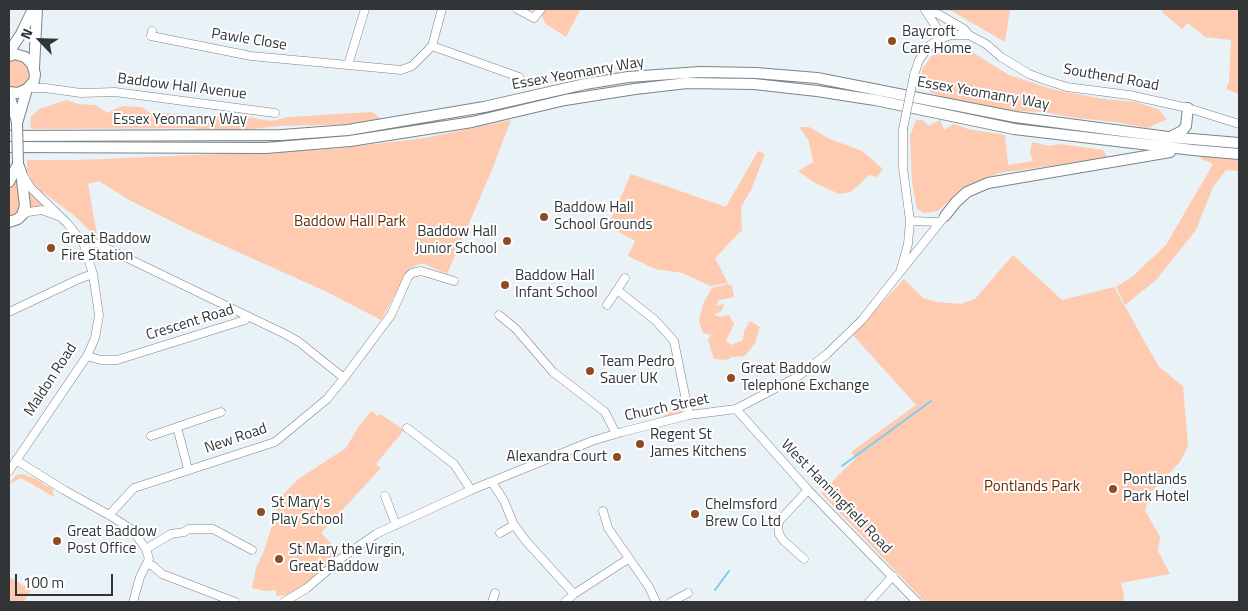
<!DOCTYPE html>
<html>
<head>
<meta charset="utf-8">
<style>
  body { margin:0 }
  #map { position:relative; width:1248px; height:611px; overflow:hidden; background:#e8f2f7; font-family:"Titillium Web",sans-serif }
  canvas { display:block }
  .frame { position:absolute; inset:0; border:10px solid #313537; pointer-events:none }
  .north { position:absolute; left:15px; top:15px; width:50px; height:50px; -webkit-text-stroke:4px #fff; paint-order:stroke; rotate:294deg; font-size:14px; font-weight:700; line-height:20px; text-align:center; color:#313537 }
  .north::after { content:''; display:block; margin:auto; width:18px; height:22px; background:#313537; clip-path:polygon(50% 0,100% 100%,50% 72%,0 100%) }
  .scale { position:absolute; left:15px; top:574px; width:98px; height:22px; box-sizing:border-box; border:2px solid #313537; border-top:0; padding-left:6px; font-size:15px; line-height:18px; white-space:nowrap; color:#313537; -webkit-text-stroke:4px #fff; paint-order:stroke }
</style>
</head>
<body>
<div id="map">
<canvas width="1248" height="611"></canvas>
<div class="frame"></div>
<div class="north">N</div>
<div class="scale">100 m</div>
</div>
<script>
const ctx = document.querySelector('canvas').getContext('2d');
ctx.lineJoin = 'round';
function fill(path, color) { ctx.fillStyle = color; ctx.fill(path, 'evenodd'); }
const poly = rows => new Path2D(rows.map(r => 'M' + r).join(''));
function trace(path, color, width, dash) { ctx.strokeStyle = color; ctx.lineWidth = width; ctx.lineCap = dash ? 'butt' : 'round'; ctx.setLineDash(dash || []); ctx.stroke(path); }
function drawText(font, color, halo, rows, align = 'center') {
  ctx.font = font + ' "Titillium Web",sans-serif'; ctx.lineWidth = 4; ctx.setLineDash([]); ctx.textBaseline = 'middle'; ctx.strokeStyle = halo; ctx.fillStyle = color; for (const [text, x, y, turn = 0] of rows) {
    ctx.save(); ctx.translate(x, y); ctx.rotate((+turn || 0) * Math.PI / 180); ctx.textAlign = isNaN(turn) ? turn : align; if (halo) ctx.strokeText(text, 0, 0); ctx.fillText(text, 0, 0); ctx.restore();
  }
}
fill(poly([
  [541,9,581,9,566,37,546,24,539,12],
  [948,9,1010,9,1005,42],
  [1163,9,1239,9,1239,94,1226,89,1229,82,1231,40,1205,37,1188,23,1182,29,1162,12],
  [944,50,959,50,972,52,1009,75,1055,90,1104,99,1135,102,1158,109,1167,119,1148,128,1115,122,1069,117,1044,112,1016,111,957,101,931,93,922,80,922,69,932,56],
  [13,59,25,61,31,72,30,80,21,88,9,87,9,60],
  [66,100,78,104,95,105,107,113,122,106,142,107,150,113,234,115,271,121,288,117,372,112,383,120,364,124,279,126,225,132,192,128,31,129,30,118,39,109],
  [511,120,492,170,447,274,424,264,419,264,409,269,381,320,327,292,189,230,129,200,99,181,88,184,97,235,94,235,75,216,41,191,32,182,27,170,27,160,79,160,333,149,425,138],
  [916,120,922,120,929,126,940,120,944,130,954,124,968,129,1005,135,1008,165,1033,161,1030,152,1032,142,1050,146,1060,144,1103,150,1108,158,999,173,963,187,938,211,924,213,917,209,912,182,910,136],
  [799,127,809,127,830,139,862,151,883,169,877,177,869,175,851,192,839,194,813,182,798,171,813,162,809,141],
  [758,151,765,154,751,190,741,207,742,230,715,258,728,283,710,286,683,273,655,269,628,256,635,241,608,226,631,174,726,207],
  [1202,155,1239,158,1239,171,1226,170,1213,187,1196,230,1156,280,1125,305,1116,287,1133,276,1166,245,1213,164,1201,159],
  [18,177,21,201,15,215,9,218,9,188],
  [29,193,46,206,46,207,40,206,29,209],
  [1013,255,1062,300,1114,287,1159,367,1183,386,1188,446,1180,462,1151,492,1145,510,1160,537,1158,551,1170,574,1121,583,1124,596,1123,602,925,602,821,493,856,458,851,452,916,405,853,335,904,279,923,298,937,302,961,304,975,299],
  [728,284,732,286,734,297,719,300,716,306,724,304,722,310,714,315,720,317,729,315,734,324,726,341,732,345,743,340,744,331,750,321,760,327,755,343,745,356,732,357,727,360,714,359,708,340,711,335,703,333,699,321,703,304,712,288],
  [681,403,683,408,680,414,661,418],
  [371,411,378,416,380,414,404,430,376,464,381,468,321,533,337,550,339,555,304,585,287,595,276,596,276,590,265,591,252,588,256,568,264,551,281,497,297,480,346,448,359,426],
  [23,474,36,479,43,483,42,484,52,488,54,497,21,478,12,483,10,482,16,475],
  [9,577,31,590,24,602,9,602]
]), '#fecbb1');
trace(poly([
  [842,466,931,401],
  [715,590,729,571]
]), '#78cef0', 2);
const minor = poly([
  [365,9,348,65,401,70,412,66,432,46,442,9],
  [517,9,534,18,541,9],
  [925,10,937,28,940,39],
  [927,11,938,14,964,29,969,35],
  [152,31,151,36,251,56,348,65],
  [432,46,519,77],
  [914,75,919,60,930,45,940,39,951,35,969,35,986,44,1001,57,1029,74,1045,80,1067,87,1129,95,1188,108,1239,124],
  [29,88,45,88,81,93,115,92,275,113],
  [22,215,28,212,42,210,58,216],
  [910,221,940,222],
  [84,245,90,243,96,243,287,335,299,342,344,378],
  [901,271,945,216],
  [617,290,655,320,674,341,689,415],
  [607,305,625,278],
  [9,312,79,279,93,274],
  [499,315,516,329,553,372,605,412,616,434],
  [87,356,101,360,117,360,245,320,247,317],
  [736,409,808,490,917,602],
  [177,427,188,469],
  [407,428,454,464,471,490],
  [151,436,221,412],
  [16,460,64,490,109,515,131,529,136,535,146,549,149,559,140,577,133,602],
  [9,471,87,356,95,338,99,315,93,274,84,245,68,224,30,187,23,175],
  [492,482,504,501,514,525,526,541,574,594],
  [385,496,396,525],
  [603,511,608,528,649,587,656,602],
  [109,515,134,488,275,442,327,399,344,378,391,315,408,277,412,273,421,271,454,281],
  [500,533,514,525],
  [146,549,171,534,184,532,189,529,213,529,252,550],
  [804,559,783,540,779,534,778,525,780,520,808,490],
  [148,564,153,566,162,574,235,602],
  [284,602,307,588,343,557,376,534,471,490,592,441,622,432,689,415,736,409,797,377,827,354,862,320,900,272,908,244,910,221,903,168,903,129],
  [492,602,495,593],
  [565,602,574,594,628,559],
  [671,602,688,593],
  [869,602,893,576]
]);
const major = poly([
  [9,52,21,34,33,9],
  [9,56,15,54,25,57,32,64,35,74,34,81,27,89,18,93,9,92],
  [34,68,37,9],
  [9,94,17,122],
  [17,123,27,89],
  [9,136,282,135,348,130,484,107,585,84,628,77,700,72,756,73,817,78,1015,117,1168,137,1239,143],
  [1172,136,1182,131,1186,126,1188,108],
  [9,147,266,148,350,141,472,122,565,100,635,89,687,83,754,84,817,91,875,100,1014,129,1193,150,1239,154],
  [9,182,18,164],
  [945,216,956,202,967,192,988,183,1170,152],
  [9,222,18,219,22,215,25,206,21,172,18,164]
]);
trace(minor, '#7b8489', 9);
trace(major, '#7b8489', 12);
trace(minor, '#fff', 8);
trace(major, '#fff', 10);
const minorBridge = poly([
  [903,129,914,75]
]);
const majorBridge = poly([
  [17,123,18,164]
]);
trace(minorBridge, '#7b8489', 9, []);
trace(majorBridge, '#7b8489', 12, []);
trace(minorBridge, '#fff', 8);
trace(majorBridge, '#fff', 10);
for (const [x, y, r, color] of [
  [892,41,5,"#914a23"],
  [544,217,5,"#914a23"],
  [507,241,5,"#914a23"],
  [51,248,5,"#914a23"],
  [505,285,5,"#914a23"],
  [590,371,5,"#914a23"],
  [731,378,5,"#914a23"],
  [640,444,5,"#914a23"],
  [617,457,5,"#914a23"],
  [1113,489,5,"#914a23"],
  [261,512,5,"#914a23"],
  [695,514,5,"#914a23"],
  [57,541,5,"#914a23"],
  [279,559,5,"#914a23"]
]) { const dot = new Path2D(); dot.arc(x, y, r, 0, 2 * Math.PI); ctx.fillStyle = color; ctx.fill(dot); trace(dot, '#fff', 2); }
drawText('15px', '#313537', '#fff', [
  ["Baycroft",902,32],
  ["Care Home",902,49],
  ["Baddow Hall",554,208],
  ["School Grounds",554,225],
  ["Baddow Hall",497,232,"right"],
  ["Junior School",497,249,"right"],
  ["Great Baddow",61,239],
  ["Fire Station",61,256],
  ["Baddow Hall",515,276],
  ["Infant School",515,293],
  ["Team Pedro",600,362],
  ["Sauer UK",600,379],
  ["Great Baddow",741,369],
  ["Telephone Exchange",741,386],
  ["Regent St",650,435],
  ["James Kitchens",650,452],
  ["Alexandra Court",607,457,"right"],
  ["Pontlands",1123,480],
  ["Park Hotel",1123,497],
  ["St Mary's",271,503],
  ["Play School",271,520],
  ["Chelmsford",705,505],
  ["Brew Co Ltd",705,522],
  ["Great Baddow",67,532],
  ["Post Office",67,549],
  ["St Mary the Virgin,",289,550],
  ["Great Baddow",289,567]
], 'left');
drawText('15px', '#313537', '#fff', [
  ["Pawle Close",249,40,9],
  ["Essex Yeomanry Way",578,74,-10],
  ["Southend Road",1111,78,10],
  ["Baddow Hall Avenue",182,87,7],
  ["Essex Yeomanry Way",983,94,10],
  ["Essex Yeomanry Way",180,120],
  ["Crescent Road",190,323,-17],
  ["Maldon Road",51,380,-57],
  ["Church Street",667,408,-12],
  ["New Road",236,439,-19],
  ["West Hanningfield Road",836,497,46]
]);
drawText('15px', '#682a00', '#fff', [
  ["Baddow Hall Park",350,222],
  ["Pontlands Park",1032,487]
]);
</script>
</body>
</html>
